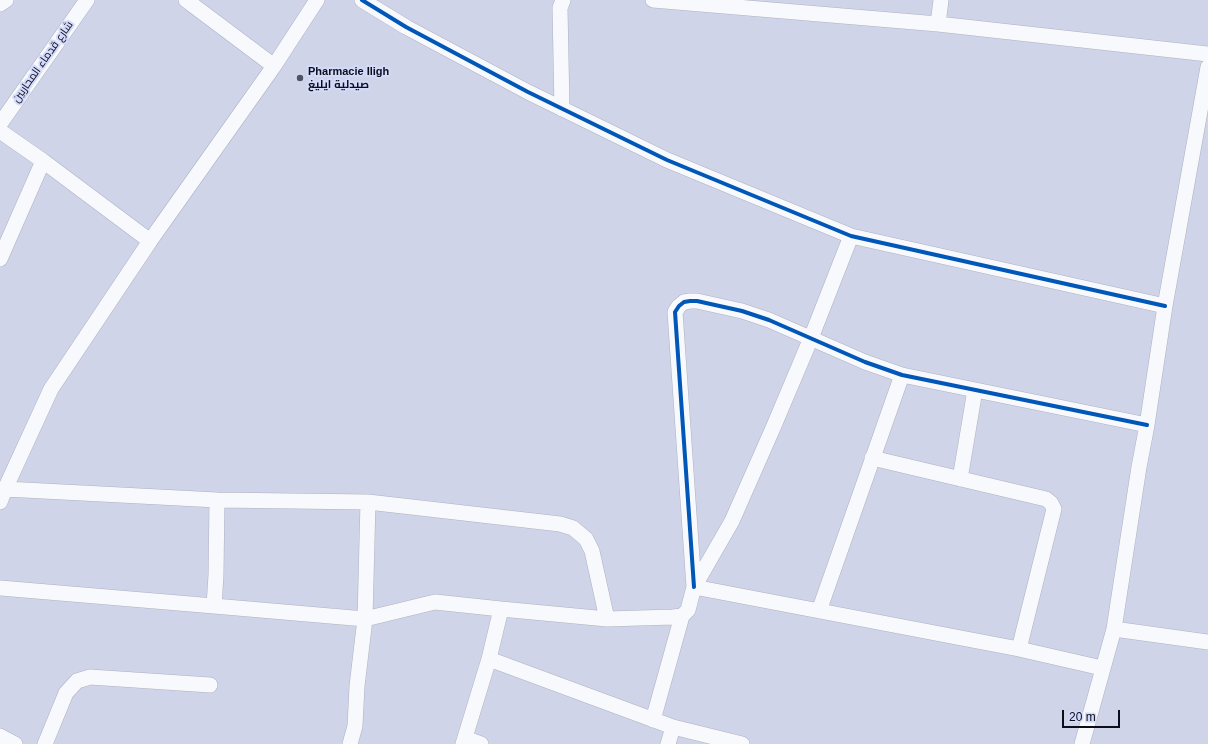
<!DOCTYPE html>
<html>
<head>
<meta charset="utf-8">
<style>
  body { margin:0 }
  #map { position:relative; width:1208px; height:744px; overflow:hidden; background:#cfd4e9; font-family:Helvetica,sans-serif }
  canvas { display:block }
  .scale { position:absolute; left:1062px; top:710px; width:58px; height:18px; box-sizing:border-box; border:2px solid #0c0e1c; border-top:0; padding-left:5px; font-size:12px; line-height:14px; white-space:nowrap; color:#0c0e1c; -webkit-text-stroke:3px #d3dafa; paint-order:stroke }
</style>
</head>
<body>
<div id="map">
<canvas width="1208" height="744"></canvas>
<div class="scale">20 m</div>
</div>
<script>
const ctx = document.querySelector('canvas').getContext('2d');
ctx.lineJoin = 'round';
const poly = rows => new Path2D(rows.map(r => 'M' + r).join(''));
function trace(path, color, width, dash) { ctx.strokeStyle = color; ctx.lineWidth = width; ctx.lineCap = dash ? 'butt' : 'round'; ctx.setLineDash(dash || []); ctx.stroke(path); }
function drawText(font, color, halo, rows, align = 'center') {
  ctx.font = font + ' Helvetica,Cairo,sans-serif'; ctx.lineWidth = 4; ctx.setLineDash([]); ctx.textBaseline = 'middle'; ctx.strokeStyle = halo; ctx.fillStyle = color; for (const [text, x, y, turn = 0] of rows) {
    ctx.save(); ctx.translate(x, y); ctx.rotate((+turn || 0) * Math.PI / 180); ctx.textAlign = isNaN(turn) ? turn : align; if (halo) ctx.strokeText(text, 0, 0); ctx.fillText(text, 0, 0); ctx.restore();
  }
}
const minor = poly([
  [186,0,274,66],
  [362,0,406,27,528,92,667,160,851,236,1165,306],
  [653,0,938,24,1208,54],
  [0,4,6,0],
  [938,24,941,0],
  [562,109,560,8,563,0],
  [0,124,87,0],
  [0,131,43,161,150,241],
  [0,259,43,161],
  [872,458,1046,499,1051,503,1054,509,1019,649],
  [960,479,975,390],
  [5,489,217,500,368,502,560,524,573,528,586,539,592,551,607,619],
  [217,500,216,575,214,606,365,619,435,602,501,609,489,659,463,744],
  [0,502,5,489,51,389,150,241,274,66,317,0],
  [694,587,675,312,679,306,684,302,690,301,697,301,742,311,769,320,865,362,902,375,1147,425],
  [694,587,1019,649,1102,668],
  [0,588,214,606],
  [501,609,607,619,673,617,682,616,688,610,694,587,732,521,773,428,811,338,851,236],
  [819,611,902,375],
  [1114,629,1208,642],
  [489,659,673,727,742,744],
  [653,720,682,616],
  [0,736,15,744],
  [465,738,481,744],
  [45,744,66,693,77,681,90,677,210,685],
  [350,744,355,726,357,686,365,619,368,502],
  [668,744,673,727],
  [1082,744,1114,629,1139,467,1147,425,1165,306,1208,67]
]);
trace(minor, '#aeb1c2', 16);
trace(minor, '#f8f9fc', 15);
trace(poly([
  [362,0,406,27,528,92,667,160,851,236,1165,306],
  [694,587,675,312,679,306,684,302,690,301,697,301,742,311,769,320,865,362,902,375,1147,425]
]), '#0057b8', 4);
for (const [x, y, r, color] of [
  [300,78,4,"#505364"]
]) { const dot = new Path2D(); dot.arc(x, y, r, 0, 2 * Math.PI); ctx.fillStyle = color; ctx.fill(dot); trace(dot, '#d3dafa', 1.5); }
drawText('11px', '#0c0e1c', '#d3dafa', [
  ["شارع قدماء المحاربين",43,62,-55]
]);
drawText('bold 11px', '#0c0e1c', '#d3dafa', [
  ["Pharmacie Iligh",308,72],
  ["صيدلية ايليغ",308,85]
], 'left');
</script>
</body>
</html>
